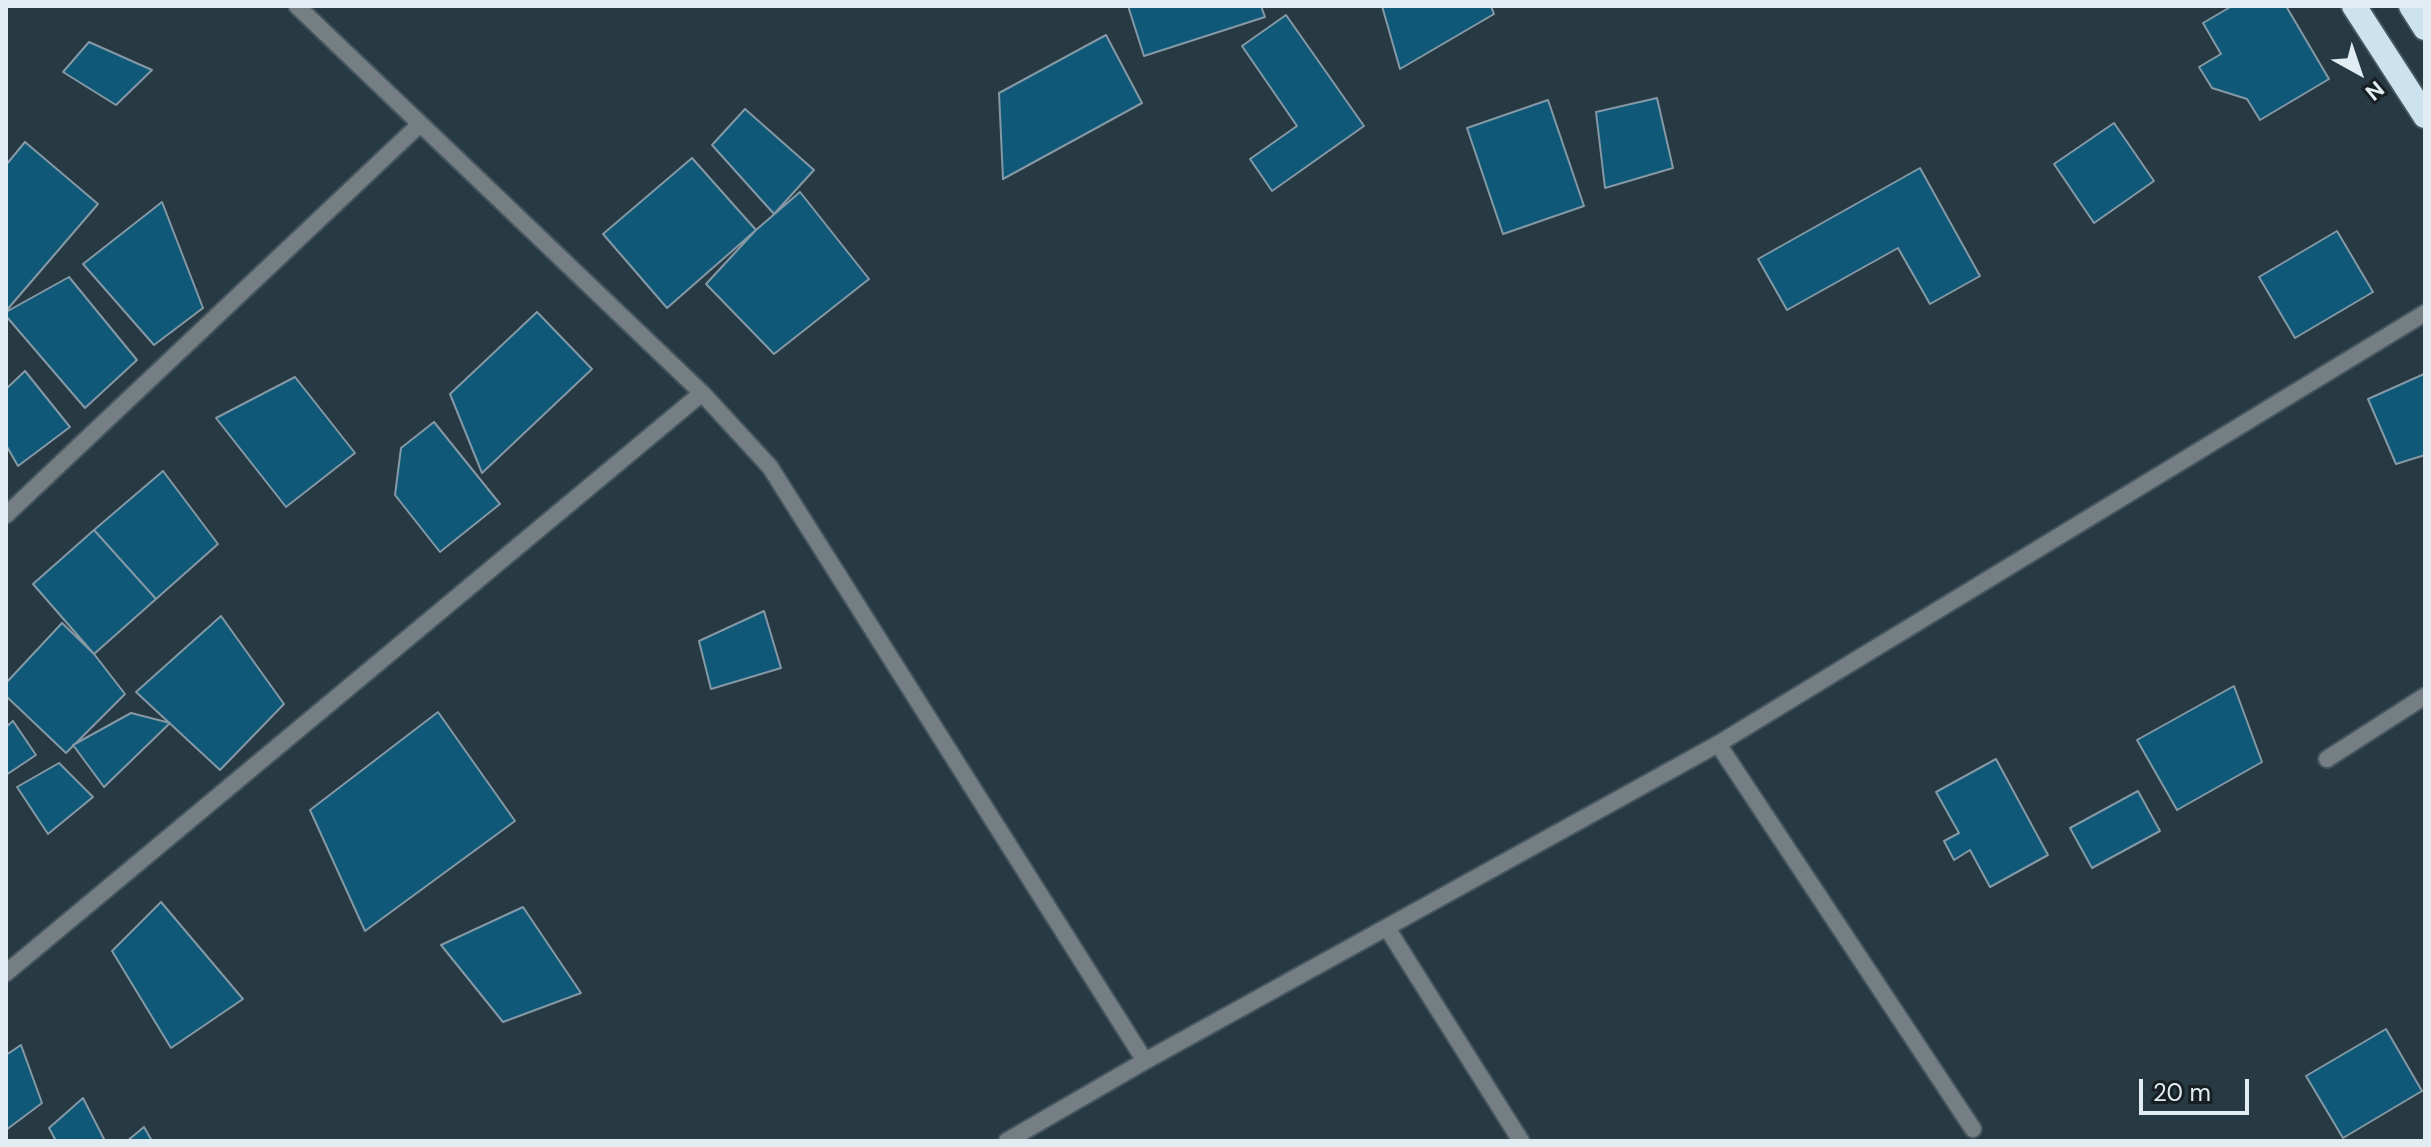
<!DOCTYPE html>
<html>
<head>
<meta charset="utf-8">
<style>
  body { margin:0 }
  #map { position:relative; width:2431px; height:1147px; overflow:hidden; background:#273943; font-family:"DM Sans",sans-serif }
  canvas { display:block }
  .frame { position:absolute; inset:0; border:8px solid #e2edf3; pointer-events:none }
  .north { position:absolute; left:2319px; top:32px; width:80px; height:80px; -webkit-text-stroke:6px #171f23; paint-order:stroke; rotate:140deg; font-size:22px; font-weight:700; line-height:32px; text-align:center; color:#e2edf3 }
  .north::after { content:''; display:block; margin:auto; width:28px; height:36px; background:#e2edf3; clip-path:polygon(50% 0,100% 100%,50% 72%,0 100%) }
  .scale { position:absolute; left:2139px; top:1079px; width:110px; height:36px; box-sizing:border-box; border:4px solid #e2edf3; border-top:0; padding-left:10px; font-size:24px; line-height:28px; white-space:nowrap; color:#e2edf3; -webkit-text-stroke:6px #171f23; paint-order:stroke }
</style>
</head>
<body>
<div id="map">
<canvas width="2431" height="1147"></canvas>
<div class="frame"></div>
<div class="north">N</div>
<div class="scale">20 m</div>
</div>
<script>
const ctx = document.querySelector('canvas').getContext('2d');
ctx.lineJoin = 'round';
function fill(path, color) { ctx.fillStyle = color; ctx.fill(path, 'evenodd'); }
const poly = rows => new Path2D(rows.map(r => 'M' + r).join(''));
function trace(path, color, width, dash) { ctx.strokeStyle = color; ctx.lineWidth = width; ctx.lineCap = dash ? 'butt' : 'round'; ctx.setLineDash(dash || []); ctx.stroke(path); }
const building = poly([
  [1128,6,1261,6,1265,17,1144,56,1128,6],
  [1382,6,1491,6,1494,14,1400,69,1382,6],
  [2232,6,2286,6,2329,79,2260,120,2247,99,2212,88,2199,67,2221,54,2203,23,2232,6],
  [1286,15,1364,126,1272,191,1250,159,1297,126,1242,46,1286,15],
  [1106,35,1142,103,1003,179,999,93,1106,35],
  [89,42,152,70,116,105,63,72,89,42],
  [1657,98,1673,168,1605,188,1596,112,1657,98],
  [1548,100,1584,206,1503,234,1467,128,1548,100],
  [745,109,814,170,774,214,712,145,745,109],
  [2114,123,2154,181,2094,223,2054,164,2114,123],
  [25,142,98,204,6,311,6,165,25,142],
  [692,158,756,230,667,308,603,234,692,158],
  [1920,168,1980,276,1930,304,1898,248,1787,310,1758,259,1920,168],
  [800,192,869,279,774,354,706,284,756,230,800,192],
  [162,202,203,308,154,345,83,264,162,202],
  [2337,231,2373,292,2295,338,2259,277,2337,231],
  [69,277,137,360,85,408,6,316,6,312,69,277],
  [537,312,592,369,482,473,450,394,537,312],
  [25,371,70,427,18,466,6,445,6,389,25,371],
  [2424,374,2425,455,2396,464,2368,399,2424,374],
  [295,377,355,453,286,507,216,418,295,377],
  [434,422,500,504,440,552,395,495,401,448,434,422],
  [163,471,218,544,156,599,94,530,163,471],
  [94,530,156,599,94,654,33,584,94,530],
  [764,611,781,668,711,689,699,641,764,611],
  [221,616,284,704,220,770,136,692,221,616],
  [62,623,94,654,125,694,66,753,6,696,6,683,62,623],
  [2234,686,2262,762,2177,810,2137,740,2234,686],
  [438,712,515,821,365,931,310,810,438,712],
  [131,713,170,723,104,787,73,745,131,713],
  [13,721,36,755,6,775,6,727,13,721],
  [1996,759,2048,855,1990,887,1970,850,1954,860,1944,841,1959,833,1936,792,1996,759],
  [59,763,93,797,48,834,17,787,59,763],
  [2138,791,2160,831,2092,868,2070,828,2138,791],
  [161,902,243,999,171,1048,112,951,161,902],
  [523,907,581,993,503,1022,441,945,523,907],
  [2386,1029,2422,1091,2343,1138,2306,1076,2386,1029],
  [21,1045,42,1103,6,1130,6,1055,21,1045],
  [83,1098,105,1141,56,1141,49,1128,83,1098],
  [144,1127,152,1141,127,1141,144,1127]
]);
fill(building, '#105877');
trace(building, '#8499a5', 2);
const lane = poly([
  [1718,744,1973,1129],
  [1387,928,1521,1141]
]);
const street = poly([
  [297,6,702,393,770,467,1145,1061],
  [6,515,419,125],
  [2327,759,2425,696],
  [6,973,702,393],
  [1007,1141,1145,1061,1718,744,2425,313]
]);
const highway = poly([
  [2354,6,2425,116],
  [2411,6,2425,28]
]);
trace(lane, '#45565f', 20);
trace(street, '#45565f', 20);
trace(highway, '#45565f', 28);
trace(lane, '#757e83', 16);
trace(street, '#757e83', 16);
trace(highway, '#cce2ef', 24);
</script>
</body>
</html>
